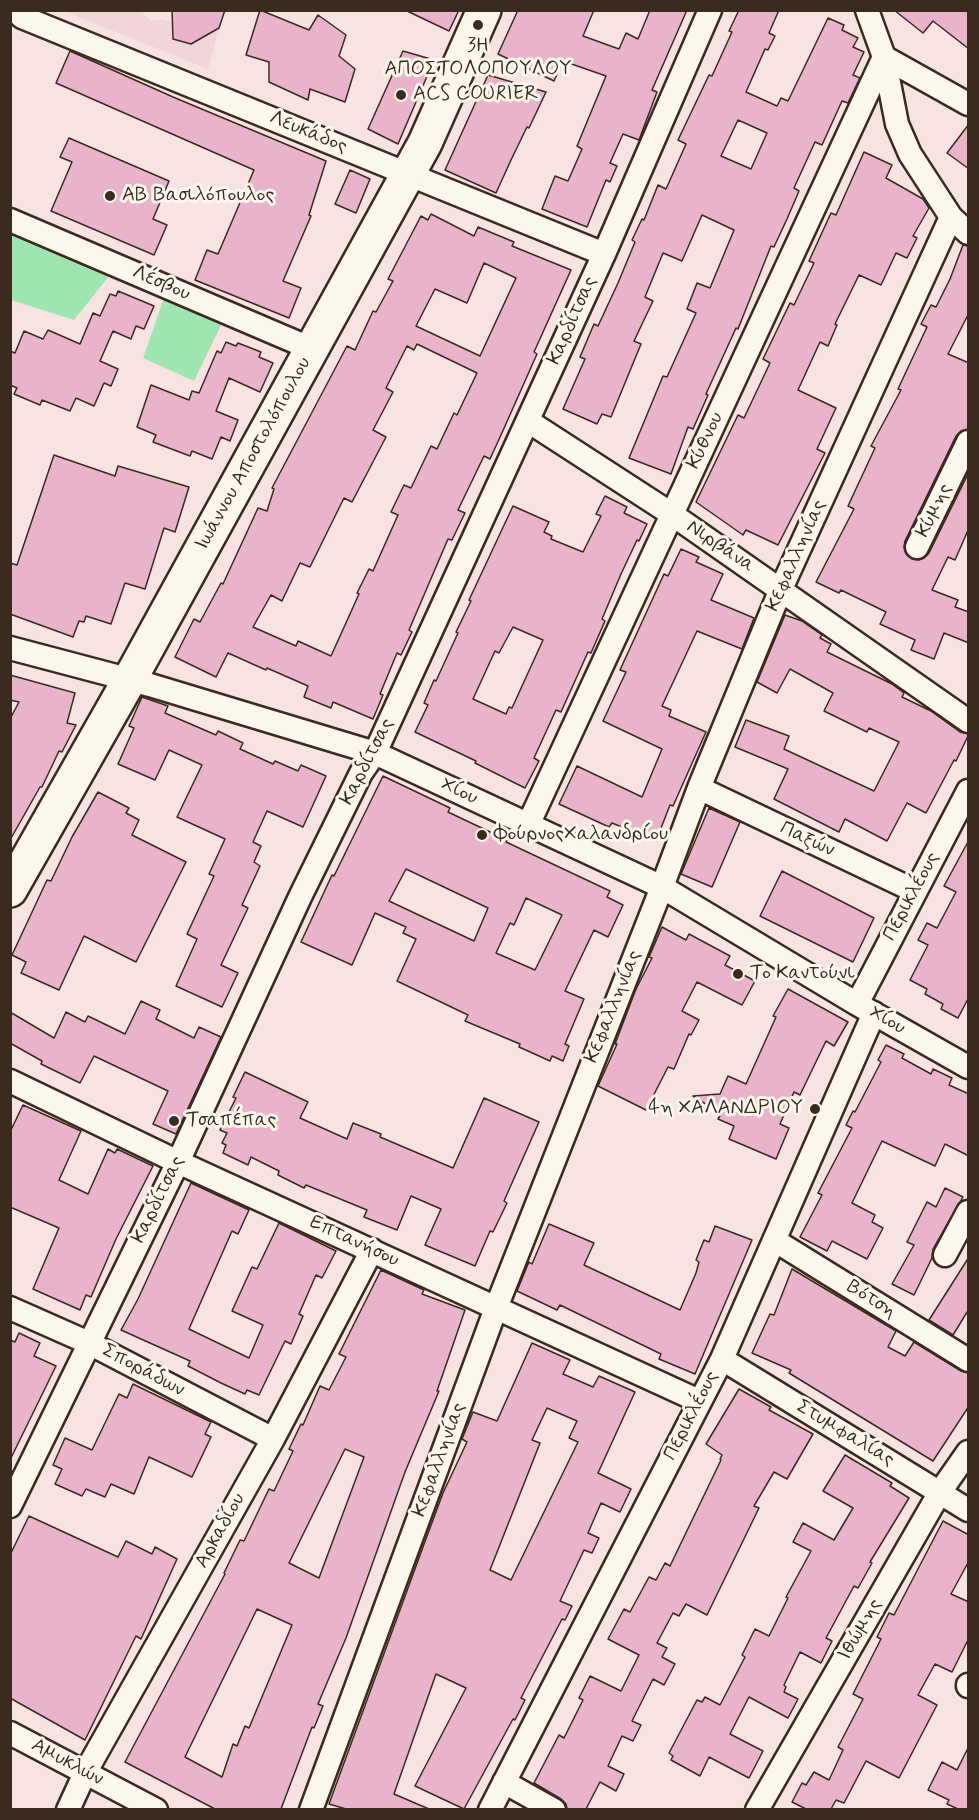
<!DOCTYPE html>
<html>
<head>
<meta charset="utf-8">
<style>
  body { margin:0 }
  #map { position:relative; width:979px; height:1820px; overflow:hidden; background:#f6e3e2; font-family:Mynerve,sans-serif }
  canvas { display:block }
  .frame { position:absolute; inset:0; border:12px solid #3b2a1e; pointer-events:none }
</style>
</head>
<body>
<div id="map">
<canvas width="979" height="1820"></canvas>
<div class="frame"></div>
</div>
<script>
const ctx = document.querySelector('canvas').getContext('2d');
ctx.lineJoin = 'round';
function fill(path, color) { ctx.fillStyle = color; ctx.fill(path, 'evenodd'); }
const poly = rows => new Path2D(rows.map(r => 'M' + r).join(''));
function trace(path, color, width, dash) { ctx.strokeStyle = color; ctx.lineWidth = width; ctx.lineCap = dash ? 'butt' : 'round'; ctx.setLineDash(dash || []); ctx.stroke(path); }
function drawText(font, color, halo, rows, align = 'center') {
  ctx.font = font + ' Mynerve,sans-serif'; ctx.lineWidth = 6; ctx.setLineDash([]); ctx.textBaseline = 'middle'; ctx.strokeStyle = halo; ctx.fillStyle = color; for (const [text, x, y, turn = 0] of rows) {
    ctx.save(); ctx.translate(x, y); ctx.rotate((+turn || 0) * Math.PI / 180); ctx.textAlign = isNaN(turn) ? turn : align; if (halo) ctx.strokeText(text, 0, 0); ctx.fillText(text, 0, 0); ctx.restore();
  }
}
fill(poly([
  [70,10,140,11,152,21,162,19,172,22,173,39,191,44,219,28,208,69,69,13]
]), '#f2d5db');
fill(poly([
  [11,234,110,275,74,320,11,300],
  [164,298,222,323,194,381,143,358]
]), '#9fe5b2');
const building = poly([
  [172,10,225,10,219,28,191,44,173,39,172,10],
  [260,10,309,30,318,15,346,35,339,56,355,69,345,102,310,89,308,100,269,82,269,62,246,55,260,10],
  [405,10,459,10,449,31,405,10],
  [518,10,594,10,583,36,619,49,626,33,638,39,650,10,687,10,652,90,657,92,639,140,623,134,610,163,617,166,610,182,606,180,587,227,542,209,555,176,568,181,582,149,577,146,606,76,563,61,554,81,498,54,518,10],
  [739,10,779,10,769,33,775,36,768,50,765,49,746,92,777,106,781,98,788,101,828,18,844,25,842,30,858,38,853,47,864,52,853,75,860,78,848,103,842,101,822,145,815,142,794,188,799,191,787,219,774,247,771,246,738,329,736,328,706,394,708,395,693,429,688,427,671,474,629,458,663,376,667,377,696,313,687,309,697,283,710,288,734,230,702,215,682,261,663,253,645,297,653,301,634,341,641,344,611,417,602,414,597,424,563,409,585,359,580,357,594,324,598,326,618,283,635,242,632,240,642,219,644,220,658,185,666,189,686,144,678,140,709,75,712,76,732,32,729,31,739,10],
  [738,120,767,133,751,169,721,156,738,120],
  [894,10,969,10,969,49,933,21,923,33,894,10],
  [70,51,173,97,326,161,309,215,311,216,283,281,301,288,289,318,195,280,207,250,218,254,254,170,56,83,70,51],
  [403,51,434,60,398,144,368,129,403,51],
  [488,75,546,92,529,128,527,127,511,160,496,193,445,170,488,75],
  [969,124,969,169,947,153,969,124],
  [69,138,169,181,153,219,167,225,154,255,51,211,72,162,60,157,69,138],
  [864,152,892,165,886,178,923,199,929,208,913,236,917,238,907,258,896,253,881,285,859,275,835,324,837,325,828,346,820,342,798,390,836,408,817,449,825,453,778,545,746,530,743,535,696,502,738,415,744,418,770,363,763,359,790,303,794,305,814,263,809,261,831,213,836,215,864,152],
  [350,170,370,179,356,213,335,204,350,170],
  [431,214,474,236,478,227,514,242,512,246,571,270,534,352,537,354,501,435,490,459,484,456,458,510,465,513,452,540,448,539,409,630,412,632,401,655,397,653,380,694,383,695,373,719,333,702,331,708,304,697,308,686,267,668,266,670,228,653,216,677,175,657,194,619,200,622,221,583,223,584,258,508,267,511,274,489,272,488,347,346,355,350,373,311,376,312,393,281,388,279,421,216,428,220,431,214],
  [484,263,516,278,480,356,416,326,435,289,467,303,484,263],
  [417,344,477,373,457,415,454,413,437,449,431,446,411,488,404,485,391,512,398,515,373,571,369,569,357,593,359,594,331,656,298,641,296,646,253,627,271,595,282,601,300,563,310,567,344,498,352,502,386,437,373,430,393,392,386,388,407,346,414,350,417,344],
  [963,245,969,246,969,313,948,354,969,363,969,429,961,431,956,436,905,541,904,547,906,554,912,559,919,560,924,558,929,553,969,472,969,528,955,560,948,557,932,590,958,600,955,607,969,612,969,643,944,633,934,659,911,650,915,640,880,624,886,612,841,590,839,593,816,582,854,509,848,506,875,448,871,446,901,390,898,389,927,327,921,324,931,305,936,307,950,279,963,245],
  [118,291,154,306,144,329,136,326,131,339,113,331,100,361,118,369,111,386,104,383,94,406,76,398,70,411,42,400,40,405,14,394,17,388,10,385,10,351,15,353,24,331,43,339,48,330,80,344,93,313,100,316,110,294,116,296,118,291],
  [226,342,236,346,238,343,261,352,259,357,273,363,260,392,229,378,216,411,238,420,230,441,221,437,212,459,192,451,190,456,153,442,156,435,137,427,151,385,189,400,192,391,199,393,217,351,221,353,226,342],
  [54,455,115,476,118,466,189,487,175,532,164,528,145,589,125,583,111,624,86,616,84,622,79,621,73,637,10,614,10,563,17,565,54,455],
  [605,496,627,507,624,513,647,524,639,541,637,540,621,574,602,619,605,621,591,653,588,652,561,712,556,710,534,758,539,761,525,788,475,763,476,761,415,732,428,705,424,703,434,680,436,681,458,633,456,632,471,601,469,600,513,506,549,522,544,532,552,536,551,539,583,552,601,516,596,514,605,496],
  [513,627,543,640,512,708,509,707,506,714,473,699,495,651,499,653,513,627],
  [681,549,699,557,696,562,723,574,711,600,754,618,742,649,697,631,662,706,671,710,669,716,706,732,673,806,670,805,656,841,612,823,609,827,559,804,577,766,642,797,662,749,603,721,626,672,620,670,664,574,668,576,681,549],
  [785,615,802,621,822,635,820,638,831,644,827,652,892,684,904,693,902,697,931,711,960,732,969,734,956,761,954,760,926,813,907,803,887,841,845,819,839,832,774,799,788,769,735,747,746,720,789,736,784,749,874,791,899,742,869,728,867,732,824,711,833,693,790,669,777,693,757,682,785,615],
  [10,675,75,693,67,723,76,725,62,752,59,751,42,787,40,787,10,840,10,719,19,702,10,700,10,675],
  [142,697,168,706,165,713,216,735,218,731,243,743,240,749,273,764,275,761,298,771,301,765,326,776,303,827,267,811,253,842,261,846,254,862,260,866,242,905,248,908,221,965,238,973,222,1007,176,986,197,939,187,934,214,876,209,874,225,839,177,817,202,765,169,750,155,780,118,764,134,728,129,726,142,697],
  [383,776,450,808,448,812,507,840,506,842,610,891,607,897,623,905,608,937,594,930,565,991,584,999,565,1044,569,1046,563,1061,552,1056,550,1061,519,1047,520,1044,465,1021,468,1015,397,981,416,939,403,933,406,927,375,913,352,965,301,942,332,875,334,876,383,776],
  [406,869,488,908,474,941,389,901,406,869],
  [526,898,562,915,535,970,496,953,510,923,514,925,526,898],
  [98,792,129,808,126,813,139,820,132,835,186,862,136,962,84,936,59,990,21,973,26,962,12,955,47,880,51,881,72,837,98,792],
  [709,808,740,822,712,887,681,874,709,808],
  [969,840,969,997,958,1018,941,1009,943,1004,925,994,927,989,910,980,928,945,918,940,927,923,937,928,956,892,944,886,969,840],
  [782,871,874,918,853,962,760,916,782,871],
  [662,927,686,940,689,934,730,956,725,965,755,981,742,1005,697,982,682,1011,699,1020,691,1035,689,1034,674,1069,668,1067,646,1110,598,1086,617,1044,615,1044,636,989,652,958,649,957,662,927],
  [788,989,848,1022,834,1046,826,1041,800,1095,794,1092,780,1124,789,1128,776,1159,729,1139,734,1126,718,1119,721,1114,693,1096,720,1094,728,1076,746,1084,776,1017,773,1016,788,989],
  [141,1001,160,1010,156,1019,194,1038,199,1027,221,1037,176,1134,153,1124,168,1091,94,1056,80,1083,41,1064,42,1061,10,1043,10,1012,54,1038,66,1012,85,1022,88,1016,125,1034,141,1001],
  [886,1045,904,1054,902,1058,931,1074,933,1069,952,1078,949,1085,969,1094,969,1156,945,1144,935,1166,882,1141,852,1203,875,1215,872,1222,883,1228,867,1259,832,1241,827,1251,800,1237,822,1195,818,1193,852,1128,846,1125,853,1111,855,1112,881,1062,878,1060,886,1045],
  [245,1072,308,1102,300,1118,347,1139,353,1123,381,1134,380,1137,453,1168,484,1098,539,1122,504,1201,507,1203,493,1232,490,1231,475,1266,425,1245,441,1209,411,1196,397,1230,364,1217,367,1210,306,1185,304,1188,278,1175,279,1171,251,1157,248,1165,223,1153,226,1145,222,1143,227,1133,220,1130,236,1098,233,1097,245,1072],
  [23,1105,81,1131,59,1180,88,1194,108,1149,115,1153,117,1149,153,1166,116,1239,91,1297,86,1295,80,1310,33,1289,59,1228,10,1207,10,1132,23,1105],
  [191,1183,249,1210,238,1234,232,1231,189,1329,249,1358,263,1325,232,1311,252,1267,257,1269,279,1223,336,1251,322,1278,316,1275,299,1314,303,1316,291,1344,285,1341,259,1395,247,1390,245,1394,221,1383,188,1366,190,1361,121,1330,138,1299,191,1183],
  [945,1188,963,1197,933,1249,932,1258,914,1295,892,1284,914,1245,907,1242,927,1202,936,1207,945,1188],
  [549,1224,594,1243,584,1265,680,1310,696,1273,699,1262,696,1260,704,1240,709,1242,715,1226,752,1240,695,1374,659,1359,661,1354,560,1305,557,1310,517,1291,526,1269,529,1262,532,1264,549,1224],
  [969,1257,969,1309,953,1335,929,1320,969,1257],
  [792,1269,896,1331,888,1347,905,1356,914,1342,961,1371,969,1373,969,1406,933,1461,789,1373,791,1370,752,1353,770,1314,774,1315,792,1269],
  [381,1270,424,1290,422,1294,465,1310,437,1391,439,1391,405,1472,346,1638,318,1704,323,1706,314,1728,312,1727,281,1809,215,1809,125,1762,225,1574,224,1573,240,1540,244,1541,269,1489,274,1491,293,1451,289,1449,301,1424,303,1425,320,1386,329,1390,346,1357,339,1354,381,1270],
  [345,1449,364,1457,319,1578,289,1563,345,1449],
  [257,1609,292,1625,249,1728,245,1726,237,1746,233,1744,222,1777,185,1757,257,1609],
  [19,1333,40,1343,34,1356,56,1366,10,1460,10,1340,15,1342,19,1333],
  [532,1343,570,1360,563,1374,593,1387,599,1376,635,1392,598,1473,631,1489,620,1512,601,1503,588,1533,599,1538,592,1553,584,1550,560,1601,572,1606,565,1620,562,1619,521,1698,525,1700,515,1720,513,1719,464,1809,415,1786,466,1688,436,1674,394,1794,429,1809,346,1809,329,1804,427,1536,443,1493,467,1442,462,1439,473,1412,497,1421,532,1343],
  [547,1408,577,1421,569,1438,578,1442,511,1580,490,1570,540,1443,532,1440,547,1408],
  [133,1384,211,1422,205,1434,211,1437,192,1477,149,1457,134,1494,111,1484,105,1497,86,1489,82,1496,55,1484,62,1469,53,1465,65,1438,92,1450,119,1394,127,1398,133,1384],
  [739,1389,771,1407,769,1410,813,1434,787,1479,774,1472,754,1506,759,1508,707,1615,686,1604,679,1616,673,1613,657,1643,667,1648,662,1657,675,1664,664,1685,653,1679,632,1721,641,1725,633,1741,622,1736,608,1766,624,1774,616,1791,600,1782,586,1809,567,1809,566,1804,561,1799,534,1783,559,1735,564,1738,583,1700,579,1698,590,1676,621,1691,639,1655,608,1639,624,1609,630,1612,649,1577,656,1580,665,1563,670,1566,721,1460,720,1459,722,1455,706,1444,739,1389],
  [845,1455,892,1483,890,1486,909,1498,870,1562,872,1563,858,1588,854,1586,826,1638,832,1641,821,1663,800,1652,784,1685,786,1687,784,1692,798,1699,788,1718,749,1697,730,1734,763,1751,749,1778,709,1757,700,1776,671,1760,673,1756,669,1753,697,1700,702,1702,705,1697,720,1705,745,1657,742,1655,755,1629,769,1636,788,1598,786,1597,811,1551,793,1542,803,1523,834,1540,853,1508,823,1491,845,1455],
  [29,1516,118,1557,126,1541,152,1554,155,1547,177,1559,141,1639,136,1636,85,1740,10,1698,10,1555,29,1516],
  [943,1521,969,1535,969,1561,951,1594,969,1602,969,1638,952,1672,935,1664,918,1695,937,1705,899,1778,866,1761,844,1803,836,1800,831,1809,806,1809,792,1802,802,1783,806,1785,814,1772,829,1780,843,1750,838,1747,863,1699,853,1694,881,1639,877,1637,889,1613,894,1615,943,1521],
  [969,1746,969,1809,958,1809,947,1804,949,1800,928,1790,942,1762,957,1770,969,1746]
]);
fill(building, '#e9b3cc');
trace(building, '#3b2a1e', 1.5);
const street = poly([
  [15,10,22,17,604,254],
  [867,10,884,57,897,124,910,154,951,217,968,233],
  [884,57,968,104],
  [10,220,312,349],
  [528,421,673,515,968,721],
  [917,547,968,442],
  [10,648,150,685,375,753,662,887,857,1004,968,1067],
  [699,788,915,891],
  [528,825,884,57],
  [857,1004,968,791],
  [10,1081,178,1162,699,1401],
  [774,1240,968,1360],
  [945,1255,968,1212],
  [10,1308,89,1343,273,1439],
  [722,1359,968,1510],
  [10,1506,178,1162,300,897,361,773,375,753,604,254,710,10],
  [968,1686,968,1685],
  [10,1733,156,1810],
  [504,1782,554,1810],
  [68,1810,85,1773,273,1439,372,1250],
  [311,1810,496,1308,662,887,699,788,781,589,951,217],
  [490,1810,722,1359,874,1013],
  [757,1810,940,1492,968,1452]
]);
const secondary = poly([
  [10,890,130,679,425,143,484,10]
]);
trace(street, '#3b2a1e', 27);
trace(secondary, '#3b2a1e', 38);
trace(street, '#fbf7ec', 22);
trace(secondary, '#fbf7ec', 33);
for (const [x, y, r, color] of [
  [478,25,6,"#3b2a1e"],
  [401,95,6,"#3b2a1e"],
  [110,196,6,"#3b2a1e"],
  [482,835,6,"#3b2a1e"],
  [738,974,6,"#3b2a1e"],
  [815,1109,6,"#3b2a1e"],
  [174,1121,6,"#3b2a1e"]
]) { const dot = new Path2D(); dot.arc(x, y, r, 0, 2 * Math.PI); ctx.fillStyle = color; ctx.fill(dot); trace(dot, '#fbf7ec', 2); }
drawText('20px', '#3b2a1e', '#fbf7ec', [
  ["3Η",478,47,"center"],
  ["ΑΠΟΣΤΟΛΟΠΟΥΛΟΥ",478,70,"center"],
  ["ACS COURIER",413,95],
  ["ΑΒ Βασιλόπουλος",122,196],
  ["ΦούρνοςΧαλανδρίου",494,835],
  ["Το Καντούνι",750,974],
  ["4η ΧΑΛΑΝΔΡΙΟΥ",803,1109,"right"],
  ["Τσαπέπας",186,1121]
], 'left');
drawText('20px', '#3b2a1e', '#fbf7ec', [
  ["Λευκάδος",308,133,22],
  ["Λέσβου",161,284,23],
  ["Καρδίτσας",573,321,-66],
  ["Κύθνου",706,441,-65],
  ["Ιωάννου Αποστολόπουλου",254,454,-61],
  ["Κύμης",935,511,-64],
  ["Νιρβάνα",720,547,34],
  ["Κεφαλληνίας",797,556,-66],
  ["Καρδίτσας",368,762,-63],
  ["Χίου",459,792,25],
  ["Παξών",807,840,25],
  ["Περικλέους",912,897,-62],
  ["Κεφαλληνίας",614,1007,-68],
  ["Χίου",887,1021,30],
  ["Καρδίτσας",159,1200,-64],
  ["Επτανήσου",354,1242,25],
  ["Βότση",871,1300,32],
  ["Σποράδων",143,1371,28],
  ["Περικλέους",692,1416,-63],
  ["Στυμφαλίας",845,1434,31],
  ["Κεφαλληνίας",440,1460,-70],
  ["Αρκαδίου",221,1531,-61],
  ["Ιθώμης",861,1630,-60],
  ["Αμυκλών",67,1763,28]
]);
</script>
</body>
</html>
